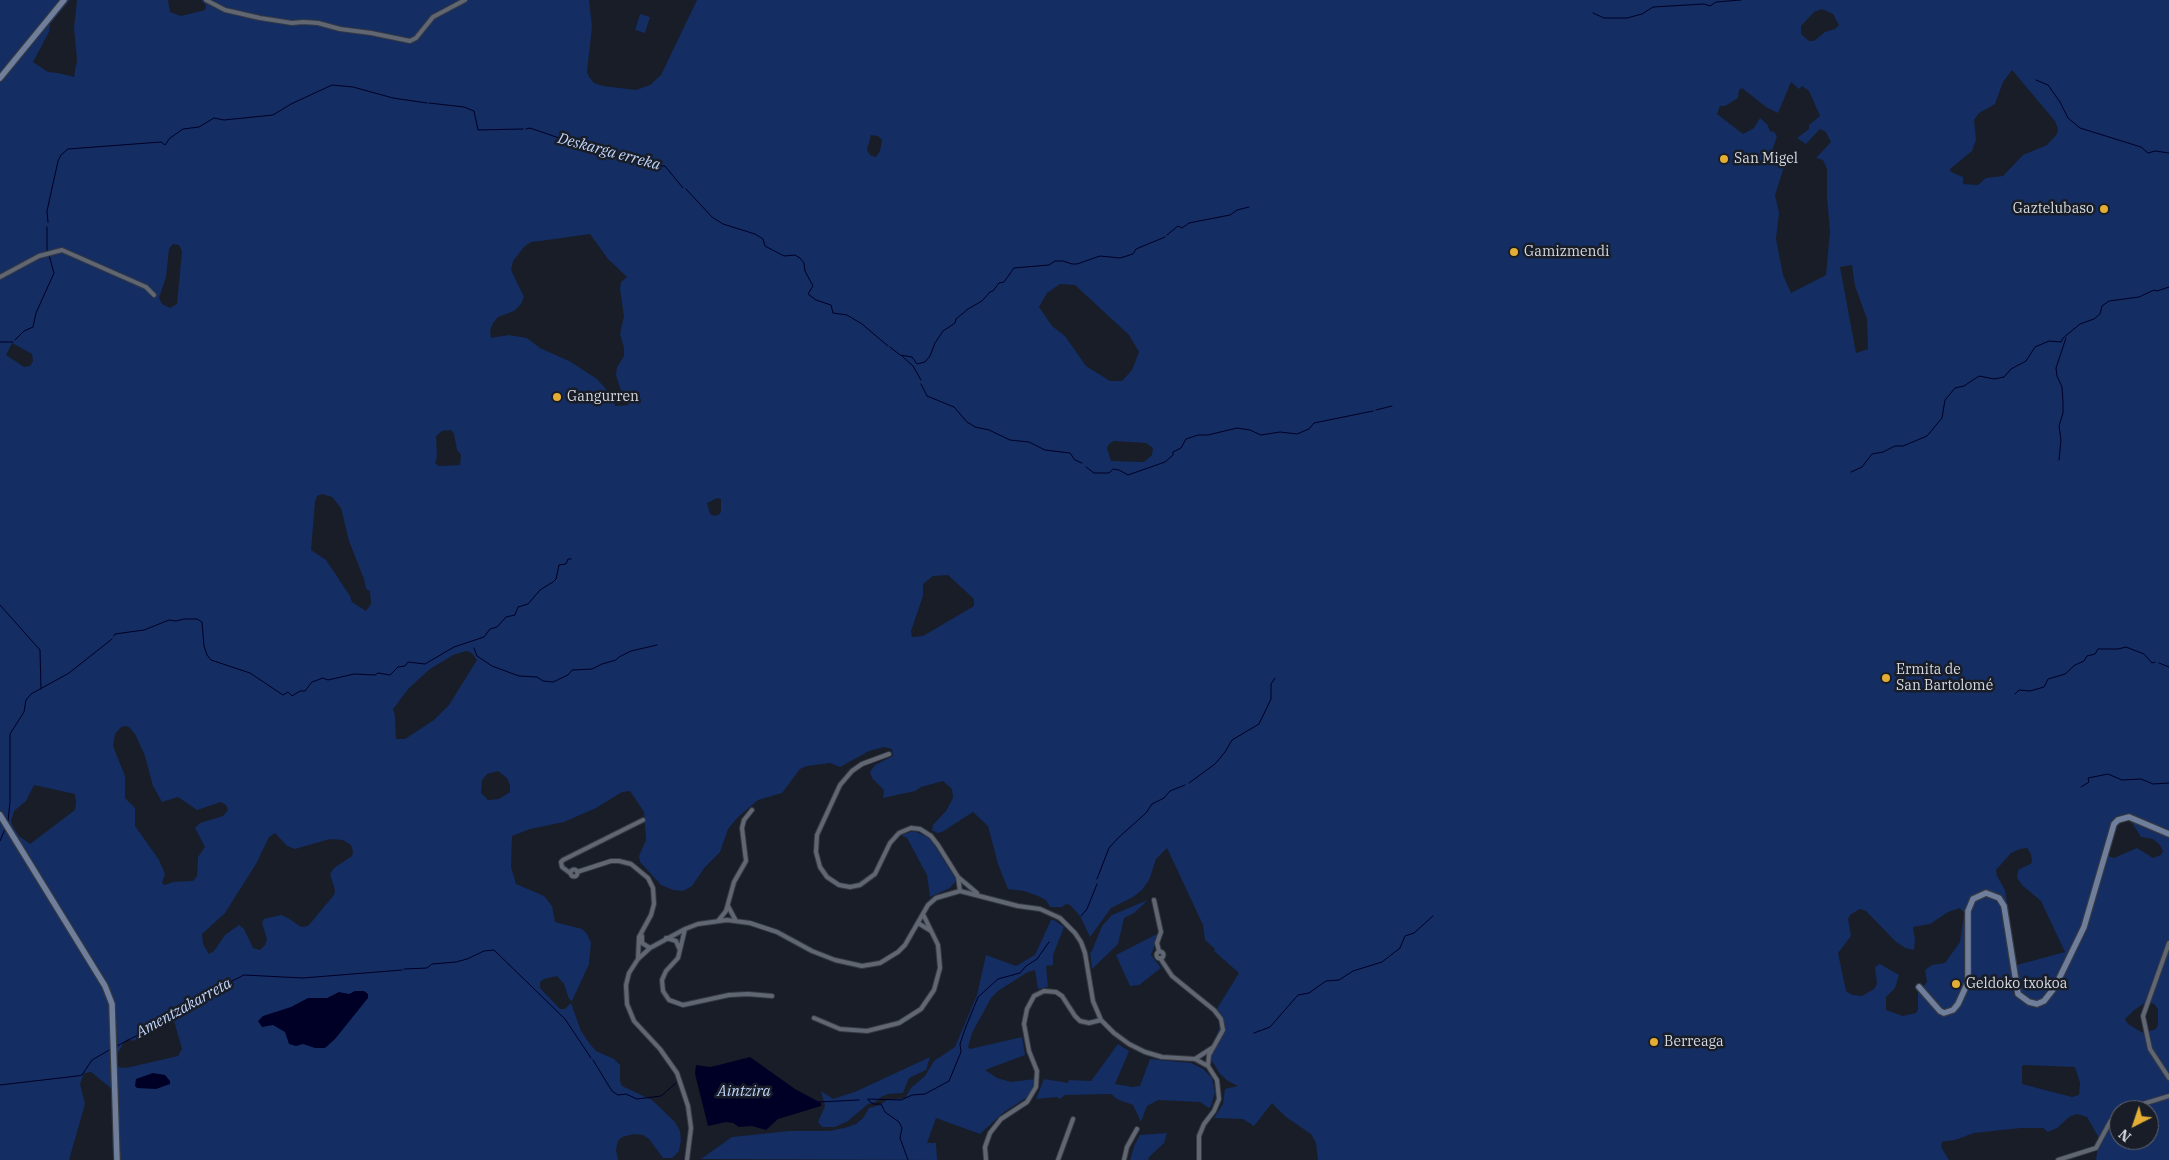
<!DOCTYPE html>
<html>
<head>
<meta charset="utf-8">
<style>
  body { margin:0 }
  #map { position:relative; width:2169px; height:1160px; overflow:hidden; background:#181d27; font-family:"IBM Plex Serif",serif }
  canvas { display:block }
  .north { position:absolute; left:2109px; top:1100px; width:50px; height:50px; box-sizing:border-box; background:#181d27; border:1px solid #646871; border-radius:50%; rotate:221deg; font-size:14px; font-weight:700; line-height:20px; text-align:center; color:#d5d9e0 }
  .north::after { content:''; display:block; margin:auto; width:18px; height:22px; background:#e4ae35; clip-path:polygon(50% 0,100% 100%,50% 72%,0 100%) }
</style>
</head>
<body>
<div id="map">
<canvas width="2169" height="1160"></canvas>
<div class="north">N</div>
</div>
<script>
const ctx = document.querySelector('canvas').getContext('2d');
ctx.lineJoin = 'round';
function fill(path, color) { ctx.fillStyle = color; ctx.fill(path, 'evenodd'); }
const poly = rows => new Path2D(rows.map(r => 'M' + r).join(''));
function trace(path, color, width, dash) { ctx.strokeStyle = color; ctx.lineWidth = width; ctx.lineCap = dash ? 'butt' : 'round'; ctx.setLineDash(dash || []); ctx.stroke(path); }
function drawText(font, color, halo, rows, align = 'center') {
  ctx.font = font + ' "IBM Plex Serif",serif'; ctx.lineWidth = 5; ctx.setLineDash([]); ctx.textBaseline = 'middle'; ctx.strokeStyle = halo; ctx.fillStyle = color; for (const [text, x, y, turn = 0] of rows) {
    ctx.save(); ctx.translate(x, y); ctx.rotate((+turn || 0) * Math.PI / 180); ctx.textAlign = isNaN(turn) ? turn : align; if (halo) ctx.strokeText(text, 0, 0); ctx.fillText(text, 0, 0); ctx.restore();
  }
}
fill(poly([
  [0,0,70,0,50,24,49,32,33,62,48,72,58,73,74,77,77,60,74,28,77,0,168,0,170,12,181,16,205,10,206,5,201,0,589,0,592,27,587,72,589,77,594,83,603,86,636,90,650,85,661,75,697,0,2169,0,2169,1160,2096,1160,2099,1138,2087,1117,2077,1114,2069,1117,2057,1128,2048,1132,2043,1128,2021,1128,1974,1133,1955,1140,1945,1141,1942,1142,1941,1147,1949,1160,1318,1160,1316,1143,1311,1134,1286,1117,1272,1103,1254,1126,1243,1119,1214,1118,1223,1104,1225,1089,1238,1086,1228,1081,1220,1074,1212,1061,1211,1055,1211,1048,1221,1024,1215,1012,1239,973,1214,951,1215,949,1205,940,1203,925,1167,848,1156,859,1149,880,1142,890,1133,897,1111,908,1090,937,1080,916,1070,905,1066,904,1062,907,1050,907,1046,900,1038,896,1024,891,1008,889,998,864,988,826,973,812,942,832,937,833,932,830,933,825,946,811,953,798,952,789,943,781,921,787,915,791,883,798,884,790,872,778,870,772,875,765,893,756,892,749,884,747,869,751,840,767,830,763,807,766,800,769,782,793,758,800,737,818,728,829,720,852,705,867,692,886,683,891,673,890,661,885,640,862,639,856,646,840,644,812,630,791,622,792,596,808,564,822,530,829,512,836,511,867,516,884,544,896,552,906,555,922,582,929,587,934,591,943,589,964,572,1001,569,999,564,984,557,976,544,979,540,982,540,988,560,1009,565,1009,571,1003,581,1031,589,1043,596,1051,614,1059,620,1065,620,1081,622,1086,652,1100,675,1122,680,1131,681,1140,679,1151,672,1158,663,1158,649,1139,643,1135,634,1134,622,1137,618,1141,616,1150,618,1160,113,1160,112,1089,91,1072,84,1073,80,1084,85,1104,69,1160,0,1160],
  [1822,9,1833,14,1839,25,1835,29,1825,32,1814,41,1809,41,1801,34,1801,26,1814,12],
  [2012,70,2055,121,2058,129,2057,134,2047,145,2023,155,2003,176,1986,178,1978,185,1963,184,1963,177,1951,172,1950,169,1972,151,1976,140,1974,120,1979,113,1995,104,2003,82],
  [1791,82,1799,89,1802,86,1809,91,1820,116,1809,125,1809,129,1797,138,1806,144,1820,129,1826,132,1831,142,1816,158,1823,160,1827,169,1827,197,1830,232,1826,275,1791,293,1783,275,1776,239,1779,213,1775,195,1784,167,1790,161,1783,157,1774,156,1772,151,1777,136,1774,132,1770,131,1767,124,1760,118,1754,128,1743,134,1717,114,1720,106,1725,106,1738,98,1739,90,1742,88,1766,107,1778,113],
  [871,135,878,136,882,140,880,151,876,157,870,155,867,150],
  [590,234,608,259,627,277,621,282,620,289,624,316,620,334,624,348,624,356,617,367,616,375,620,388,629,405,615,406,614,398,597,379,571,362,540,348,527,338,509,335,491,338,490,330,493,323,498,317,514,311,521,304,524,297,511,270,513,261,524,247,531,242,540,241],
  [173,244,179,245,182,251,177,304,170,308,162,304,159,298,166,277,169,249],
  [1852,265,1855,286,1867,319,1868,349,1856,353,1840,267],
  [1060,284,1075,285,1129,335,1139,352,1132,370,1122,381,1110,381,1086,366,1065,336,1052,326,1039,307,1047,293],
  [12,343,32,354,33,361,30,366,24,367,6,355],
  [451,430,454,434,457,450,461,455,460,465,439,466,435,463,437,457,436,436,442,431],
  [1114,441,1146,443,1153,448,1152,455,1144,462,1111,461,1107,448,1109,444],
  [322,494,332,497,341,508,349,541,364,579,366,589,370,591,371,604,366,611,352,602,350,596,326,560,311,550,315,502,317,496],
  [717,498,721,499,721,510,720,514,714,516,710,514,707,503],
  [948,575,974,599,974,606,923,636,912,637,911,631,923,596,923,584,933,576],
  [466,651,472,653,477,660,449,705,434,720,405,739,396,739,395,716,393,709,409,688,430,669,453,655],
  [124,726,129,727,135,734,145,756,153,786,162,802,178,797,197,810,221,802,226,805,228,810,223,816,200,823,195,828,205,847,198,857,197,876,193,881,173,882,165,885,162,883,165,874,159,860,135,826,135,808,125,798,125,776,113,746,115,734,120,728],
  [498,771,507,778,510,785,510,792,499,799,488,800,481,793,482,780,487,774],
  [34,785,75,794,76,803,75,810,30,844,19,836,13,827,11,821,14,811,26,801],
  [2127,820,2132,823,2141,837,2153,839,2160,845,2163,851,2161,855,2153,858,2137,848,2114,858,2108,856,2107,854,2116,824],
  [275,833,287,846,295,849,330,839,343,840,351,845,353,851,352,856,334,868,330,874,335,890,334,895,308,926,301,927,288,918,281,915,264,919,262,923,267,939,265,945,260,950,253,948,244,929,239,925,225,935,214,951,209,954,203,944,202,934,225,913,256,864,269,837],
  [2027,848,2031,854,2032,863,2018,870,2017,878,2023,886,2041,901,2065,952,2017,965,2005,890,1997,876,1996,870,2011,853,2020,849],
  [1960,908,1964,913,1960,942,1945,963,1932,965,1925,970,1927,982,1918,993,1918,1009,1916,1013,1903,1016,1886,1010,1886,997,1895,988,1899,975,1880,964,1875,967,1877,984,1874,989,1862,996,1852,995,1846,991,1838,953,1851,936,1848,919,1850,915,1860,909,1866,911,1895,941,1905,948,1914,950,1915,940,1913,927,1930,924,1948,912],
  [2146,1002,2154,1004,2158,1009,2158,1025,2156,1029,2143,1033,2128,1024,2125,1019,2133,1011],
  [174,1021,182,1049,178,1056,126,1068,117,1067,118,1053,124,1042,128,1039,133,1041],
  [2025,1065,2075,1067,2080,1083,2079,1095,2072,1097,2022,1084,2022,1066],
  [2119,1110,2149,1110,2149,1140,2119,1140],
  [640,14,650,17,645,33,635,30],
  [914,831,930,838,955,878,955,882,950,888,930,897,927,875,907,838,901,835],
  [1148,900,1134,913,1124,918,1118,944,1092,969,1090,951,1091,953,1102,926,1112,915],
  [1051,920,1054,920,1064,927,1053,955,1053,965,1046,966,1048,987,1038,989,1035,970,1026,973,998,991,991,998,972,1033,968,1047,970,1049,1022,1037,1025,1055,985,1070,997,1078,1011,1082,1035,1079,1032,1090,1026,1098,1004,1112,980,1134,936,1118,927,1143,936,1143,937,1160,701,1159,732,1137,790,1131,830,1131,848,1127,856,1124,863,1118,869,1108,880,1105,887,1100,905,1098,911,1088,925,1076,934,1061,955,1047,977,995,986,955,1016,966,1035,955],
  [1159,933,1151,955,1161,968,1139,985,1130,986,1116,955],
  [1118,1044,1129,1051,1115,1084,1132,1087,1140,1086,1150,1059,1191,1063,1203,1069,1212,1078,1215,1092,1211,1106,1209,1108,1200,1102,1158,1100,1147,1106,1141,1122,1133,1105,1117,1099,1111,1094,1065,1095,1060,1099,1057,1097,1036,1099,1044,1079,1068,1083,1069,1080,1091,1081],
  [930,1057,926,1070,909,1078,903,1093,888,1094,881,1097,875,1102,868,1104,848,1121,835,1127,822,1127,818,1122,825,1106,821,1091,833,1099,857,1091],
  [1167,1133,1164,1143,1148,1158,1149,1160,1130,1160,1135,1144,1140,1135]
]), '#142d63');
fill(poly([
  [355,991,364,991,368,994,368,998,335,1039,325,1048,315,1048,303,1044,296,1046,289,1044,285,1032,273,1025,262,1027,258,1021,263,1016,291,1007,308,998,327,998,339,992,349,994],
  [750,1057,795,1089,821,1103,821,1106,778,1119,766,1130,752,1126,739,1127,733,1123,726,1122,708,1126,695,1074,696,1065,710,1067,719,1065],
  [153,1073,165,1075,170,1081,170,1084,156,1089,137,1088,135,1086,136,1079]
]), '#000026');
trace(poly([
  [1593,13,1604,18,1627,18,1642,14,1653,7,1704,4,1710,6,1716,2,1741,0],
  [2036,80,2048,85,2060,102,2068,118,2080,128,2141,147,2148,153,2155,151,2169,153],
  [429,103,464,107,474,111,478,130,523,129],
  [526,129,530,128,562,139,600,149,645,165,665,166,683,188],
  [686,189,712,217,723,224,755,234,763,239,765,246,784,256,795,255,800,258,804,263,805,271,813,286,808,294,816,300,831,305,833,313,847,315,862,324,888,346],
  [48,222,47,211,58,161,61,155,68,149,161,142,165,145,170,138,183,129,199,127,214,118,224,120,273,115,291,104,332,85,353,87,393,98,427,103],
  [47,227,47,251],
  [1167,235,1178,226,1182,228,1189,223,1230,215,1237,210,1249,207],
  [15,340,24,331,33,327,36,313,54,273,49,255],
  [0,342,13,342],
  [890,347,900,355,912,357,917,364,925,362,930,356,935,343,943,331,955,323,956,319,968,309,982,301,990,292,993,291,999,283,1004,282,1014,268,1049,265,1055,261,1063,261,1072,264,1077,264,1100,256,1120,258,1133,254,1136,249,1165,237],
  [902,356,913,366,921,380],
  [921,384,927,396,954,407,967,422,975,427,989,430,1010,440,1029,442,1045,450,1070,453,1075,460,1082,463],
  [1376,410,1392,406],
  [2059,460,2061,440,2059,426,2063,413,2063,402,2062,387,2057,376,2056,368,2066,338],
  [1086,467,1094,473,1109,473,1113,469,1119,470,1128,475,1165,462,1173,455,1173,452,1181,448,1186,439,1198,435,1208,435,1237,428,1250,430,1261,435,1280,432,1297,434,1309,429,1314,423,1373,411],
  [1851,472,1862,467,1872,454,1883,452,1895,446,1903,446,1927,436,1942,418,1945,400,1955,388,1964,386,1979,376,1994,379,2004,377,2011,369,2026,361,2035,347,2049,341,2061,342,2063,338,2080,324,2094,319,2100,314,2102,306,2109,301,2139,297,2154,290,2157,291,2169,287],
  [0,605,40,650,41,689],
  [114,636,115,634,144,630,169,620,176,621,184,619,197,619,202,622,204,646,207,655,211,660,250,673,283,695,288,692,292,696,300,691,305,691,312,682,323,678,328,680,354,674,375,675,378,673,390,675,398,667,405,666,408,662,425,664,454,647,484,637,490,629,497,627,506,617,515,615,518,607,528,604,540,590,553,582,556,579,559,565,566,564,568,559,571,559],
  [474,648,477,656,492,666,519,676,537,677,543,681,553,682,568,675,572,670,592,669,602,664,616,660,619,657,631,651,657,645],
  [2159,663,2169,667],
  [2015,694,2019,690,2030,691,2044,687,2048,679,2065,674,2075,665,2084,661,2087,656,2095,654,2098,649,2118,649,2126,647,2144,654,2152,663,2155,662],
  [1189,783,1215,764,1225,752,1232,740,1259,724,1271,699,1271,684,1275,678],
  [2081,787,2089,782,2088,778,2108,774,2122,780,2141,779,2153,784,2169,783],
  [8,821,10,802,10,734,24,712,26,700,31,694,69,673,112,639],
  [0,841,5,829],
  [1097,879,1109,848,1118,838,1146,813,1152,804,1164,798,1170,791,1185,785],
  [1081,916,1087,909,1097,884],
  [404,969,427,968,432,964,456,962,467,959,484,951,494,950,565,1019,591,1058],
  [1254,1033,1270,1027,1298,995,1309,993,1326,981,1339,980,1353,971,1382,962,1400,948,1405,936,1414,933,1433,916],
  [117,1046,180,1013,220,987,244,975,303,978,402,970],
  [593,1060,612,1091,618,1095,626,1094,637,1099,661,1096,676,1083],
  [0,1085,77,1076,82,1075,92,1060,111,1049],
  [868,1099,901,1100,912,1095,925,1094,949,1081,961,1052,960,1044,965,1029,978,997,998,979,1020,973,1026,966,1037,959,1049,942],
  [868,1100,873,1104,881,1104,885,1112,899,1122,902,1128,900,1138,908,1160],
  [818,1102,859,1100]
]), '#000026', 1);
const street = poly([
  [206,0,225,10,260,18,292,23,303,22,318,23,340,29,371,33,410,41,416,38,433,17,465,0],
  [0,277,39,256,62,250,146,287,154,295],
  [889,754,862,764,852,771,840,785,817,835,816,852,820,867,827,877,839,885,850,887,860,885,875,874,890,843,899,833,911,828,920,829,931,836,938,845,958,877,960,891],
  '570.5 873a3.5 3.5 0 1 1 7 0a3.5 3.5 0 1 1-7 0Z',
  [577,872,611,861,619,861,631,864,648,878,653,888,654,904,651,915,639,937,638,959],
  [570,873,562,867,561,862,563,860,643,820],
  [958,877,977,893],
  [1154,900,1161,932,1157,943,1159,951],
  [728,906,736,921],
  [718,921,726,911,734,882,746,861,742,828,744,820,752,810],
  [918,923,931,931],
  [685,929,678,958,666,971,662,980,663,991,669,1000,683,1005,729,995,748,994,772,996],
  [642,936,642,943,650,948],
  [666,938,676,941,679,948],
  [2169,943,2143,1016,2150,1049,2169,1078],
  '1156.5 955a3.5 3.5 0 1 1 7 0a3.5 3.5 0 1 1-7 0Z',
  [1160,958,1172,976,1214,1010,1221,1019,1223,1030,1209,1055,1208,1066],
  [814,1018,840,1029,867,1031,899,1023,921,1009,934,990,940,968,938,945,923,914],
  [1195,1059,1212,1048],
  [2123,1110,2169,1096],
  [687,1160,691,1128,688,1106,677,1073,660,1049,634,1021,627,1004,626,985,629,973,638,959,650,948,685,929,698,924,727,920,750,923,777,932,812,951,835,960,862,966,880,963,898,952,905,945,928,905,936,898,960,891,1018,906,1040,909,1060,918,1075,933,1081,942,1085,953,1093,1001,1101,1020,1114,1033,1129,1044,1145,1052,1162,1057,1195,1059,1208,1066,1217,1080,1219,1099,1214,1111,1204,1124,1199,1136,1199,1160],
  [986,1160,985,1147,990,1133,1001,1119,1027,1102,1036,1087,1037,1071,1029,1051,1024,1024,1027,1009,1034,996,1044,991,1056,992,1062,996,1075,1016,1080,1021,1089,1023,1101,1020],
  [1058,1160,1073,1119],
  [1124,1160,1127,1147,1137,1129],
  [2058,1160,2096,1148,2110,1122,2119,1113]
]);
const secondary = poly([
  [0,78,64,0],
  [0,815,105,986,112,1004,117,1160],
  [1919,987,1940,1011,1944,1013,1953,1010,1958,1004,1968,982,1968,911,1973,899,1986,893,1999,898,2004,906,2018,994,2029,1002,2037,1004,2044,1001,2055,987,2084,927,2114,824,2118,820,2129,817,2169,834]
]);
trace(street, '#363942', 6);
trace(secondary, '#363942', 8);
trace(street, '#606773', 4);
trace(secondary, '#6f7e9b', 5.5);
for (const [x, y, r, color] of [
  [1724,159,5,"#e4ae35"],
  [2104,209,5,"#e4ae35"],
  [1514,252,5,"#e4ae35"],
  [557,397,5,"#e4ae35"],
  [1886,678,5,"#e4ae35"],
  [1956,984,5,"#e4ae35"],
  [1654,1042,5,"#e4ae35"]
]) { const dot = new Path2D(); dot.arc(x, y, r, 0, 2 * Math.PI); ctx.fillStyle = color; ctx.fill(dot); trace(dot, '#181d27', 2); }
drawText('14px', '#d5d9e0', '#181d27', [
  ["San Migel",1734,159],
  ["Gaztelubaso",2094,209,"right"],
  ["Gamizmendi",1524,252],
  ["Gangurren",567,397],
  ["Ermita de",1896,670],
  ["San Bartolomé",1896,686],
  ["Geldoko txokoa",1966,984],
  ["Berreaga",1664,1042]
], 'left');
drawText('italic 15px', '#c2d6fc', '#181d27', [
  ["Deskarga erreka",609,152,15],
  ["Amentzakarreta",184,1008,-29],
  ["Aintzira",744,1092]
]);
</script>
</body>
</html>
